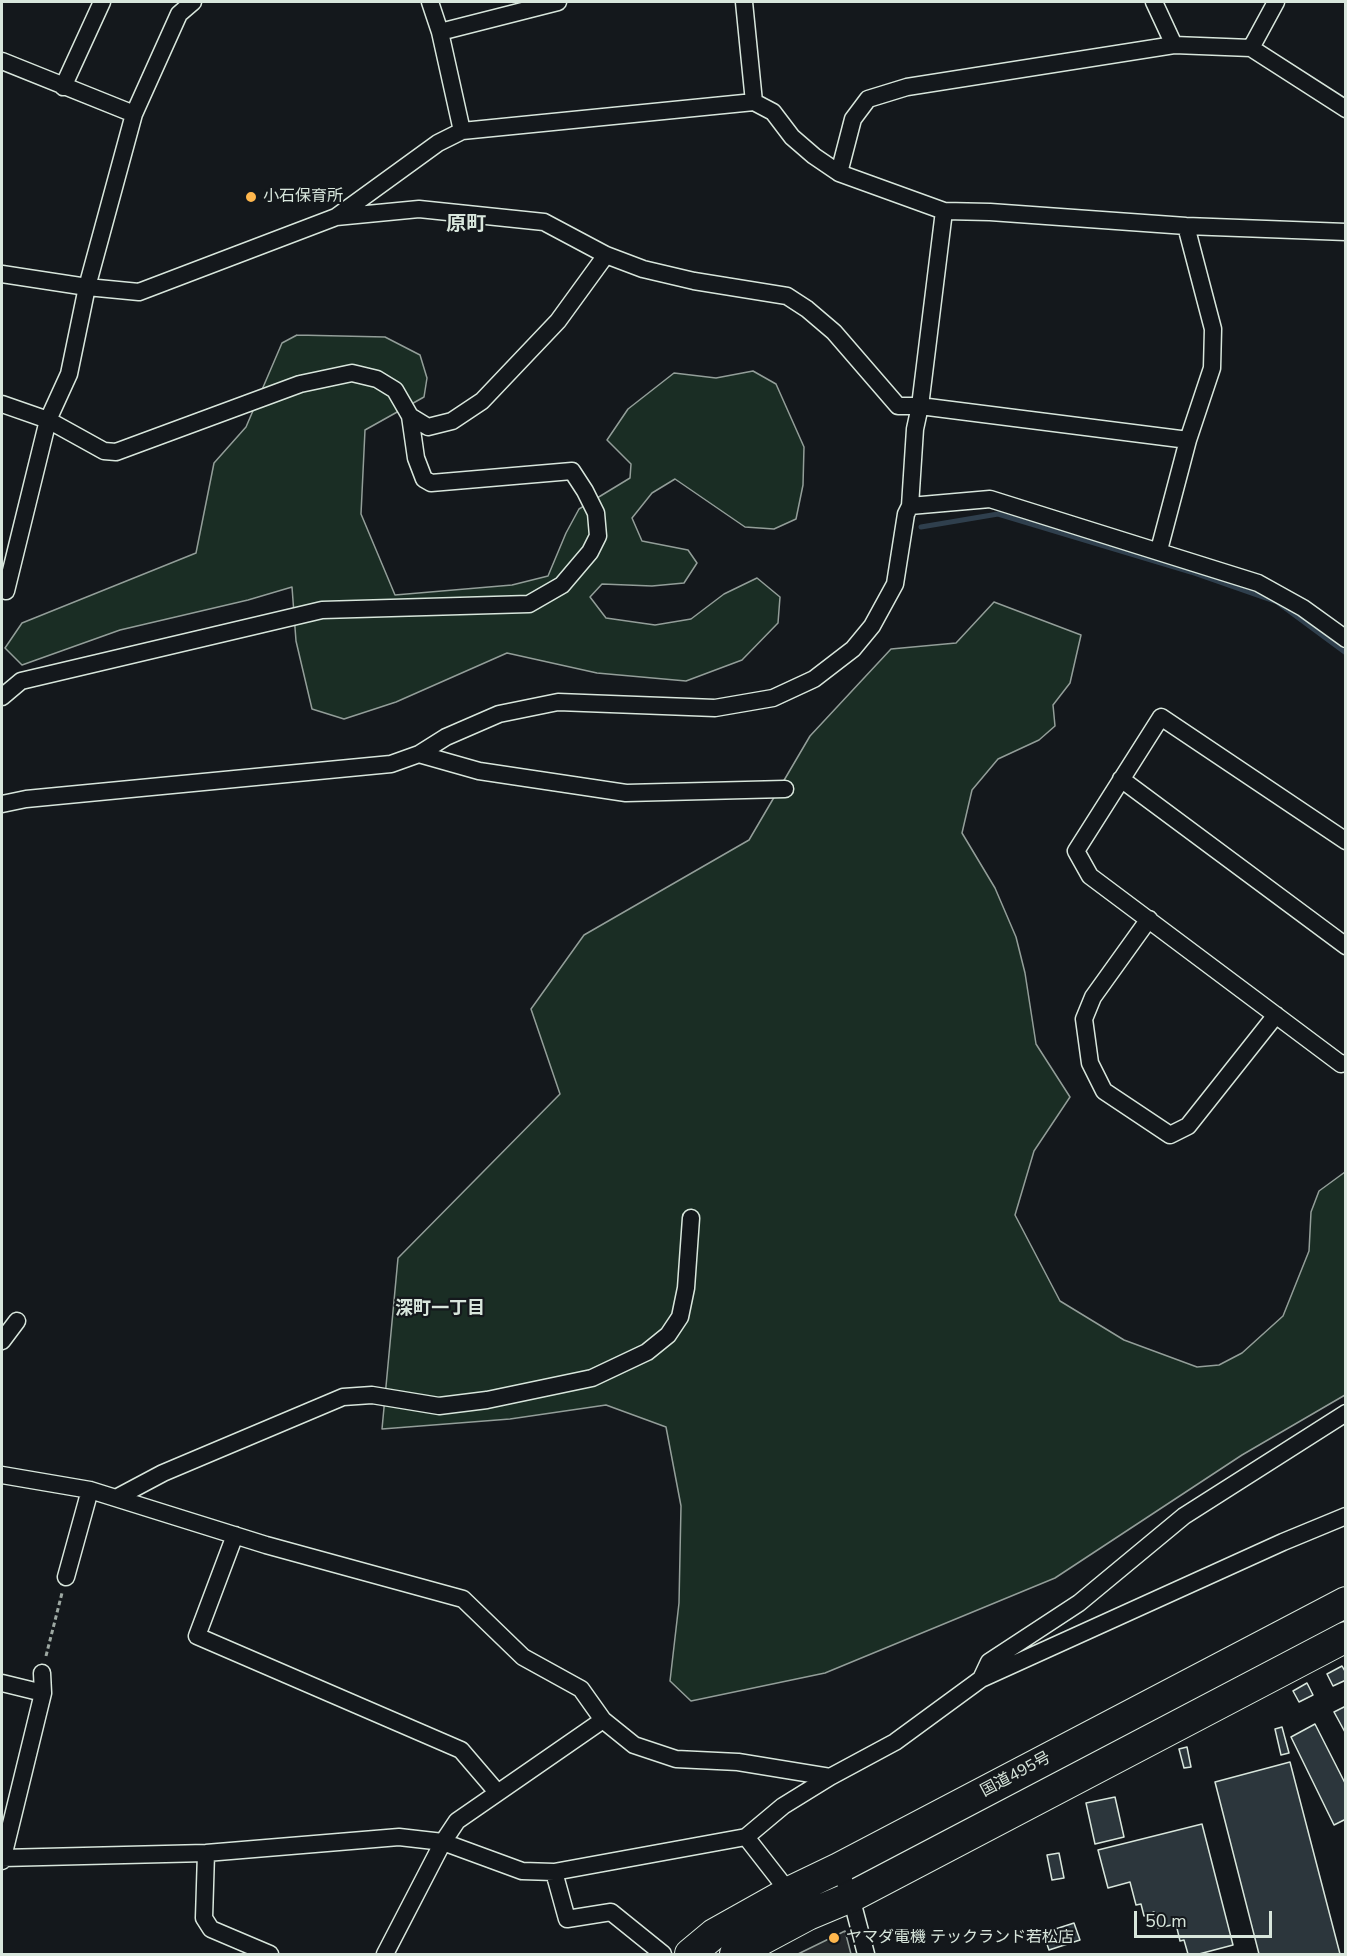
<!DOCTYPE html>
<html>
<head>
<meta charset="utf-8">
<style>
  body { margin:0 }
  #map { position:relative; width:1347px; height:1956px; overflow:hidden; background:#14181c; font-family:"Nunito Sans",sans-serif }
  canvas { display:block }
  .frame { position:absolute; inset:0; border:3px solid #d8e6dc; pointer-events:none }
  .scale { position:absolute; left:1134px; top:1911px; width:138px; height:27px; box-sizing:border-box; border:3px solid #d8e6dc; border-top:0; padding-left:8px; font-size:18px; line-height:21px; white-space:nowrap; color:#d8e6dc; -webkit-text-stroke:4px #14181c; paint-order:stroke }
</style>
</head>
<body>
<div id="map">
<canvas width="1347" height="1956"></canvas>
<div class="frame"></div>
<div class="scale">50 m</div>
</div>
<script>
const ctx = document.querySelector('canvas').getContext('2d');
ctx.lineJoin = 'round';
function fill(path, color) { ctx.fillStyle = color; ctx.fill(path, 'evenodd'); }
const poly = rows => new Path2D(rows.map(r => 'M' + r).join(''));
function trace(path, color, width, dash) { ctx.strokeStyle = color; ctx.lineWidth = width; ctx.lineCap = dash ? 'butt' : 'round'; ctx.setLineDash(dash || []); ctx.stroke(path); }
function drawText(font, color, halo, rows, align = 'center') {
  ctx.font = font + ' "Nunito Sans","Noto Sans JP",sans-serif'; ctx.lineWidth = 4.5; ctx.setLineDash([]); ctx.textBaseline = 'middle'; ctx.strokeStyle = halo; ctx.fillStyle = color; for (const [text, x, y, turn = 0] of rows) {
    ctx.save(); ctx.translate(x, y); ctx.rotate((+turn || 0) * Math.PI / 180); ctx.textAlign = isNaN(turn) ? turn : align; if (halo) ctx.strokeText(text, 0, 0); ctx.fillText(text, 0, 0); ctx.restore();
  }
}
const green = poly([
  [297,335,385,337,420,355,427,378,424,397,365,430,361,514,395,595,512,585,548,576,566,533,579,509,630,478,631,464,607,440,628,409,674,373,716,378,753,371,776,384,804,447,803,485,796,519,774,529,745,527,675,479,652,493,632,518,642,541,688,550,697,563,684,583,652,586,602,584,590,597,606,618,655,625,691,619,724,594,757,578,780,597,778,623,742,660,686,681,597,673,507,653,396,702,344,719,312,709,296,641,292,587,248,600,120,630,22,665,5,648,22,623,196,553,214,463,246,427,282,343,297,335],
  [994,602,1081,635,1070,683,1053,705,1055,726,1039,740,998,759,972,790,962,833,995,888,1016,937,1025,973,1036,1044,1070,1097,1034,1151,1015,1215,1060,1301,1124,1340,1197,1367,1219,1365,1242,1353,1283,1316,1309,1251,1311,1212,1319,1191,1345,1172,1345,1395,1242,1455,1055,1578,825,1673,691,1701,670,1681,679,1603,681,1506,666,1427,606,1405,510,1419,382,1429,398,1258,560,1094,531,1009,584,935,749,840,810,736,891,649,956,643,994,602]
]);
fill(green, '#1a2d24');
trace(green, '#939e99', 1.5);
const parking = poly([
  [845,1931,851,1954,798,1954,845,1931]
]);
fill(parking, '#24282b');
trace(parking, '#939e99', 1.5);
trace(poly([
  [921,527,998,514,1191,572,1277,602,1346,653]
]), '#2f3f4d', 5);
const building = poly([
  [1342,1666,1346,1673,1346,1680,1333,1686,1327,1674,1342,1666],
  [1307,1683,1313,1695,1299,1702,1293,1691,1307,1683],
  [1346,1706,1346,1734,1334,1712,1346,1706],
  [1315,1724,1346,1785,1346,1819,1334,1825,1291,1737,1315,1724],
  [1282,1727,1289,1753,1281,1755,1275,1729,1282,1727],
  [1187,1747,1191,1767,1184,1768,1179,1749,1187,1747],
  [1290,1762,1340,1954,1259,1954,1215,1782,1290,1762],
  [1115,1797,1124,1837,1095,1844,1086,1803,1115,1797],
  [1202,1824,1233,1945,1199,1954,1188,1954,1184,1940,1180,1941,1176,1924,1158,1928,1154,1912,1144,1916,1141,1904,1136,1905,1130,1882,1108,1888,1098,1850,1202,1824],
  [1059,1853,1064,1878,1052,1880,1047,1855,1059,1853],
  [1074,1923,1080,1940,1049,1950,1043,1933,1074,1923]
]);
fill(building, '#2c363c');
trace(building, '#d8e6dc', 1.5);
const street = poly([
  [430,2,440,32,462,131],
  [744,2,754,102],
  [1154,2,1174,45],
  [440,32,558,2],
  [1251,48,1276,2],
  [2,61,134,114],
  [63,87,102,2],
  [839,173,853,119,868,99,907,87,1174,45,1251,48,1346,109],
  [336,217,419,209,544,222,606,255,643,269,694,281,787,296,807,309,834,332,898,406,920,406,1188,440],
  [2,274,87,287,139,292,336,217,438,143,462,131,754,102,773,112,792,137,814,156,839,173,944,211,990,212,1186,226,1346,232],
  [2,404,48,420,104,451,116,452,300,384,352,373,377,379,395,390,410,416,416,458,424,479,431,483,572,471,585,491,596,513,598,536,590,552,562,585,529,604,322,610,21,681,2,697],
  [410,416,428,427,452,421,482,401,558,321,606,255],
  [910,506,990,499,1258,583,1303,608,1346,639],
  [1159,550,1188,440,1212,368,1213,329,1186,226],
  [6,591,48,420,69,374,87,287,134,114,179,14,193,2],
  [419,754,479,771,626,793,785,789],
  [1121,779,1346,946],
  [2,804,26,799,391,764,419,754,446,737,499,714,558,702,715,708,773,698,814,679,853,649,872,626,895,584,906,514,910,506,915,429,920,406,944,211],
  [1346,841,1161,717,1076,851,1090,876,1341,1064,1346,1063],
  [1149,919,1093,997,1084,1019,1090,1063,1104,1091,1170,1135,1188,1126,1276,1015],
  [2,1341,17,1321],
  [2,1475,90,1490,266,1545,463,1599,523,1657,581,1689,603,1720,634,1745,676,1759,738,1762,830,1777,895,1742,981,1679,1283,1542,1346,1516],
  [116,1498,163,1473,343,1397,372,1395,439,1406,487,1400,592,1378,647,1352,668,1335,680,1317,686,1288,691,1218],
  [235,1535,197,1636,461,1750,497,1792],
  [66,1577,90,1490],
  [981,1679,989,1662,1079,1603,1184,1516,1346,1413],
  [2,1683,43,1693],
  [746,1837,783,1806,830,1777],
  [206,1853,204,1918,211,1929,270,1954],
  [2,1858,206,1853,399,1837,443,1842,522,1871,554,1872,746,1837,792,1896],
  [2,1861,43,1693,42,1673],
  [839,1868,851,1897,866,1954],
  [554,1872,567,1919,611,1912,663,1954],
  [385,1954,443,1842,457,1821,603,1720]
]);
const highway = poly([
  [690,1954,714,1934,789,1892,839,1868,1346,1602],
  [735,1954,808,1915,851,1897,1346,1637]
]);
trace(street, '#d8e6dc', 19);
trace(highway, '#d8e6dc', 32);
trace(poly([
  [46,1656,62,1593]
]), '#9da8a2', 3, [4.5, 3]);
trace(street, '#14181c', 16);
trace(highway, '#14181c', 30);
for (const [x, y, r, color] of [
  [251,197,6,"#ffb74d"],
  [834,1938,6,"#ffb74d"]
]) { const dot = new Path2D(); dot.arc(x, y, r, 0, 2 * Math.PI); ctx.fillStyle = color; ctx.fill(dot); trace(dot, '#14181c', 2); }
drawText('16px', '#d8e6dc', '#14181c', [
  ["小石保育所",263,197],
  ["ヤマダ電機 テックランド若松店",846,1938]
], 'left');
drawText('16px', '#d8e6dc', '#14181c', [
  ["国道495号",1016,1775,-28]
]);
drawText('bold 18px', '#d8e6dc', '#14181c', [
  ["深町一丁目",440,1310]
]);
drawText('bold 20px', '#d8e6dc', '#14181c', [
  ["原町",466,225]
]);
</script>
</body>
</html>
